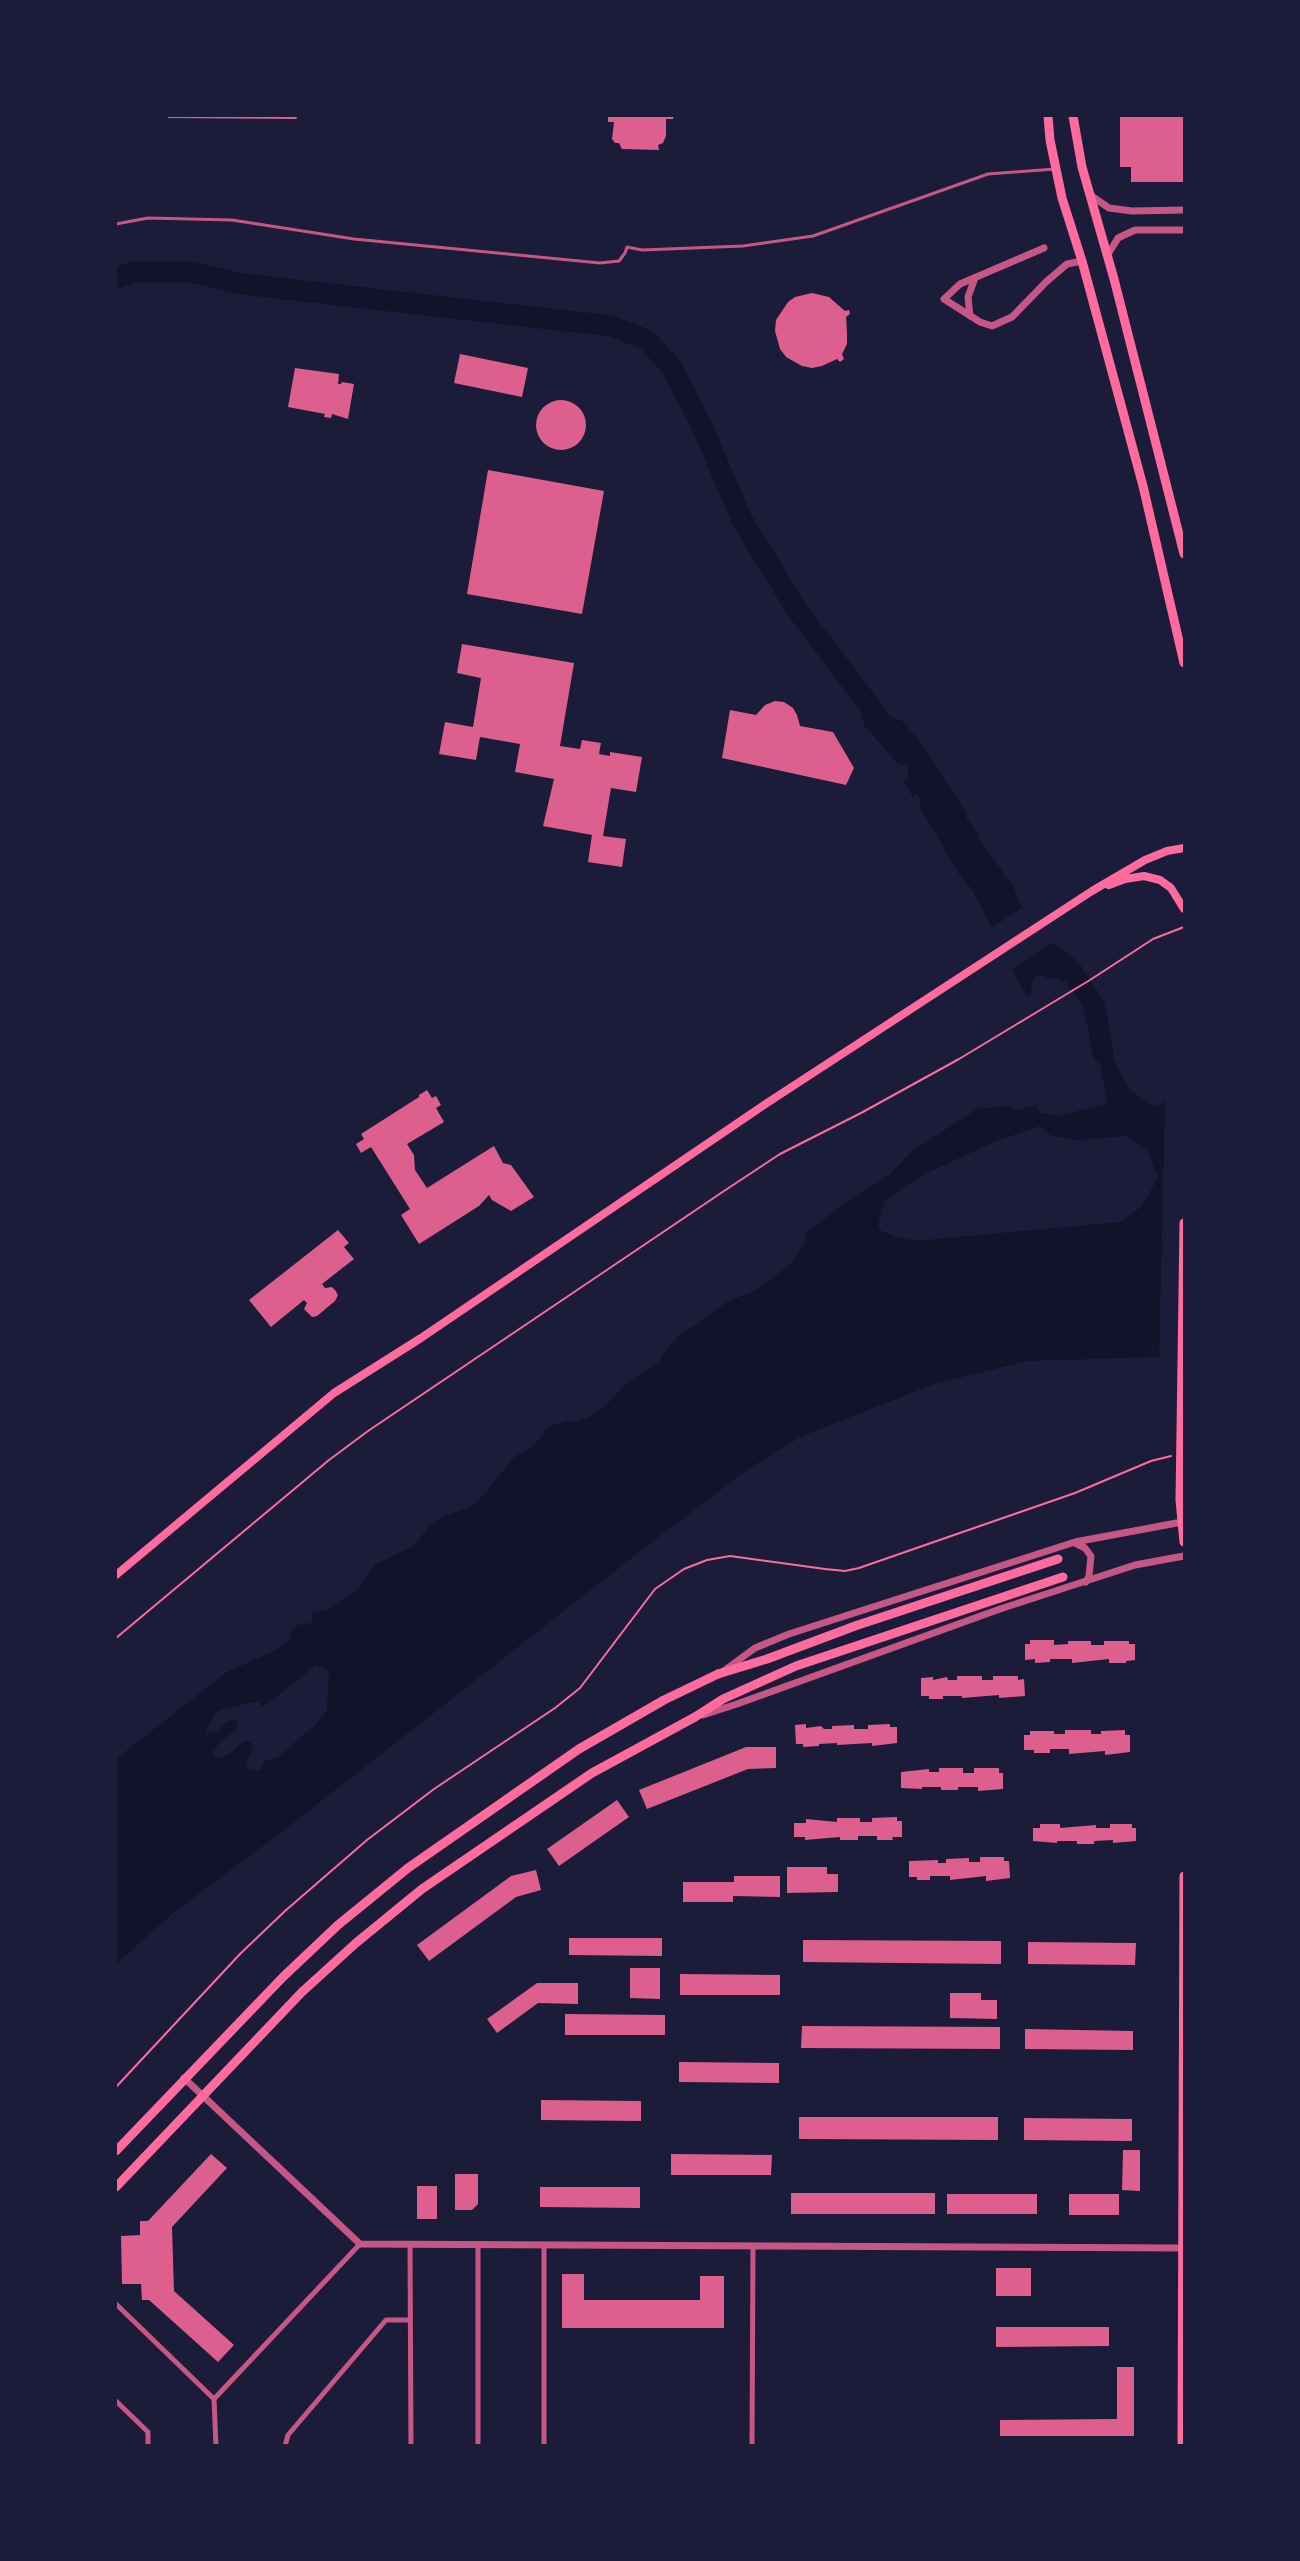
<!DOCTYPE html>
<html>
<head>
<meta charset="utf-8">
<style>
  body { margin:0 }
  #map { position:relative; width:1300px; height:2561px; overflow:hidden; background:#1b1b3a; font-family:"Sofia Sans Condensed",sans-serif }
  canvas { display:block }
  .frame { position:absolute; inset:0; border:117px solid #1b1b3a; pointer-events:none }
</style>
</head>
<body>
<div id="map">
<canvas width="1300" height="2561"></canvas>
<div class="frame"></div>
</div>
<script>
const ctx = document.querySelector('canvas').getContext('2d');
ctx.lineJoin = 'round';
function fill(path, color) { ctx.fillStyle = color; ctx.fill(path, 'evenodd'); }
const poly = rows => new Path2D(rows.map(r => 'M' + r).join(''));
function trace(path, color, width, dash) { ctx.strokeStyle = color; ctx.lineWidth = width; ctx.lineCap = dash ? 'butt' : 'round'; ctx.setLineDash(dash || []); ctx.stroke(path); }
fill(poly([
  [883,701,916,736,967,814,966,818,972,824,973,830,978,832,981,843,1003,872,1003,875,1011,881,1020,903,1058,949,1075,960,1083,973,1073,980,1063,981,1056,977,1050,979,1041,975,1034,978,1031,987,1032,993,1026,997,973,891,959,874,920,808,921,801,918,795,915,793,913,797,905,784,902,778,909,781,908,768,906,765,897,763,864,725,859,706],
  [1101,1024,1116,1065,1130,1090,1155,1107,1184,1091,1184,1356,1027,1361,934,1384,800,1437,748,1469,657,1538,283,1831,172,1914,116,1964,116,1759,227,1672,280,1648,290,1640,291,1630,298,1625,312,1623,313,1612,325,1611,356,1591,376,1564,414,1546,430,1525,443,1517,470,1507,486,1492,514,1457,534,1446,548,1427,568,1420,576,1422,589,1418,610,1401,621,1388,658,1362,668,1347,684,1331,696,1325,725,1303,760,1288,791,1263,804,1245,806,1233,845,1203,889,1175,911,1152,977,1109,1006,1106,1017,1110,1035,1105,1041,1113,1058,1116,1107,1104,1101,1068,1096,1056,1094,1025],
  [1040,1126,1050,1135,1074,1140,1127,1136,1147,1150,1158,1178,1141,1207,1120,1222,916,1241,897,1237,881,1231,878,1225,884,1201,901,1189,929,1172,996,1141],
  [316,1665,329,1670,327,1711,315,1725,278,1757,265,1761,260,1770,250,1769,246,1763,253,1748,251,1742,244,1741,231,1753,219,1759,212,1754,219,1743,236,1730,237,1721,228,1721,218,1731,205,1733,215,1713,227,1708,259,1701,261,1707,269,1703]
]), '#12122b');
fill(poly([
  [884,698,885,699,906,721,857,711,857,703],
  [1026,905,1056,940,1009,972,987,931],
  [1184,1088,1184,1359,1159,1359,1165,1098]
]), '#1b1b3a');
trace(poly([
  [116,279,132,272,191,272,242,284,611,326,647,340,672,368,701,424,742,520,797,610,885,726],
  [1056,957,1071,970,1094,1005,1103,1053]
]), '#12122b', 21);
fill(poly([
  [168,116,296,116,297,119,168,118],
  [608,116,674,116,673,119,666,119,666,136,663,143,658,145,659,150,622,149,619,143,615,143,612,139,614,122,608,122],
  [1120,116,1184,116,1184,182,1131,182,1131,167,1120,167],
  [812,293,829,297,845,311,849,310,850,314,846,317,847,332,847,344,842,354,844,359,840,362,837,359,822,366,812,368,802,366,786,357,780,349,775,331,776,320,788,302,795,297],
  [460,354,528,368,522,397,454,383],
  [295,368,339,374,338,384,341,384,342,382,354,384,348,419,332,414,331,418,324,417,325,414,288,407],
  '536 425a25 25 0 1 1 50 0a25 25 0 1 1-50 0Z',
  [488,470,604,491,582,614,467,594],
  [462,644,574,663,560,746,580,749,582,740,601,743,599,754,610,756,610,752,642,757,636,792,611,788,603,836,626,839,622,867,588,862,592,835,543,826,554,779,515,772,520,744,480,737,476,760,439,754,445,722,473,727,481,678,457,673],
  [775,701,784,702,793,708,797,715,800,726,833,732,854,768,846,785,722,758,730,710,756,715,765,705],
  [427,1090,432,1098,436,1096,441,1105,436,1108,444,1122,407,1144,414,1155,415,1170,427,1188,494,1146,503,1163,511,1165,534,1197,511,1211,492,1200,489,1195,479,1206,419,1244,401,1215,410,1209,371,1147,361,1153,356,1144,364,1139,361,1134,419,1097,419,1095],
  [338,1230,349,1243,344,1247,354,1259,322,1284,325,1288,332,1287,335,1290,338,1295,335,1301,317,1316,312,1317,304,1309,307,1303,304,1300,271,1327,249,1300],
  [1030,1640,1054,1640,1054,1645,1068,1644,1068,1641,1091,1641,1091,1645,1104,1645,1104,1641,1129,1641,1129,1644,1135,1644,1135,1660,1126,1661,1126,1663,1109,1663,1109,1659,1072,1663,1072,1659,1050,1659,1050,1662,1035,1663,1035,1659,1025,1660,1025,1644,1030,1644],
  [957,1676,982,1676,982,1680,993,1680,993,1676,1018,1676,1018,1680,1024,1679,1025,1696,999,1698,999,1695,962,1698,962,1696,943,1696,943,1699,929,1699,929,1696,921,1696,921,1678,933,1677,933,1680,947,1677,948,1680,957,1680],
  [806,1724,806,1728,821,1726,824,1729,832,1729,832,1726,854,1725,854,1729,868,1729,868,1725,890,1724,890,1727,897,1727,897,1743,872,1746,872,1743,837,1745,837,1743,819,1744,819,1746,803,1747,803,1744,796,1744,795,1725],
  [1065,1730,1091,1730,1091,1734,1101,1734,1101,1731,1125,1730,1125,1735,1130,1735,1130,1752,1105,1755,1105,1751,1069,1754,1069,1749,1050,1749,1050,1753,1034,1753,1034,1750,1024,1750,1024,1735,1030,1735,1030,1731,1054,1731,1054,1734,1065,1734],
  [746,1747,776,1747,776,1768,748,1769,647,1809,639,1790],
  [939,1768,963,1768,963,1773,974,1773,974,1768,999,1768,999,1773,1003,1773,1003,1789,978,1791,978,1787,958,1787,958,1790,941,1790,941,1787,922,1787,922,1789,901,1788,901,1772,929,1769,929,1772,939,1772],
  [617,1800,629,1817,559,1866,547,1849],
  [897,1817,897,1821,902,1821,902,1837,892,1837,893,1840,877,1840,877,1836,858,1836,858,1840,840,1840,840,1837,805,1840,805,1837,794,1837,794,1823,806,1823,806,1819,837,1822,837,1818,860,1818,860,1822,872,1822,872,1818],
  [1040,1824,1060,1824,1060,1828,1096,1825,1096,1828,1110,1828,1110,1824,1132,1824,1132,1828,1136,1828,1136,1841,1113,1843,1113,1840,1094,1841,1094,1844,1077,1844,1077,1841,1057,1841,1057,1843,1033,1841,1033,1828,1040,1828],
  [980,1857,1004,1857,1004,1861,1009,1861,1010,1878,986,1881,986,1876,950,1880,950,1876,930,1876,930,1880,917,1880,917,1877,909,1877,909,1861,938,1860,938,1863,946,1863,946,1859,969,1858,969,1862,980,1862],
  [787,1867,827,1867,827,1874,838,1874,838,1892,787,1893],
  [536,1870,541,1890,516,1897,429,1961,417,1945,511,1876],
  [734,1876,780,1876,780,1897,733,1896,733,1902,683,1902,683,1882,734,1882],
  [569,1938,662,1938,662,1956,569,1955],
  [803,1940,1001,1941,1001,1964,803,1962],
  [1028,1942,1136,1943,1135,1965,1028,1964],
  [630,1968,660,1968,660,1999,630,1998],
  [680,1974,780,1975,780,1995,680,1995],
  [537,1983,578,1983,578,2004,538,2003,497,2033,487,2019],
  [950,1993,981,1993,981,2000,997,2000,997,2019,950,2018],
  [565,2014,665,2015,665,2035,565,2035],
  [802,2026,1000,2027,1000,2049,801,2048],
  [1025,2029,1133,2031,1133,2050,1025,2049],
  [679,2062,779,2063,779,2083,679,2082],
  [541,2100,641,2101,641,2121,541,2120],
  [799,2117,998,2117,998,2140,799,2139],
  [1024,2118,1132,2119,1132,2141,1024,2140],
  [1123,2150,1140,2150,1140,2191,1122,2190],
  [211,2154,227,2168,172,2227,174,2291,234,2345,218,2362,149,2300,142,2300,141,2284,122,2284,121,2236,140,2235,140,2221,148,2221],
  [671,2154,772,2155,771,2175,671,2175],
  [455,2174,478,2174,478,2204,472,2210,455,2210],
  [417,2186,437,2186,437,2219,417,2219],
  [540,2187,640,2187,640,2208,540,2207],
  [791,2193,935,2193,935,2214,791,2214],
  [947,2194,1037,2194,1037,2214,947,2214],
  [1069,2194,1119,2194,1119,2215,1069,2215],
  [996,2268,1031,2268,1031,2296,996,2296],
  [562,2274,584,2274,584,2300,700,2300,700,2276,724,2276,724,2328,562,2328],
  [996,2327,1109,2327,1109,2346,996,2347],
  [1117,2367,1134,2367,1134,2436,1000,2436,1000,2420,1117,2419]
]), '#dd5f8e');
trace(poly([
  [116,1638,329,1460,368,1431,724,1191,780,1154,861,1113,959,1059,1090,980,1153,939,1184,927],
  [116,2087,240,1954,285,1911,367,1840,434,1789,555,1708,580,1688,655,1589,684,1569,707,1560,730,1556,825,1569,845,1571,859,1568,1075,1493,1151,1461,1171,1456]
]), '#ff6b9d', 2);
trace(poly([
  [116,224,148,218,232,220,354,239,600,263,619,261,625,253,627,247,642,250,743,246,813,236,988,174,1055,169]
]), '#c65784', 3);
trace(poly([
  [410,2244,411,2446],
  [544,2245,544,2446],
  [116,2304,214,2399],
  [116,2401,148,2432,148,2446],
  [216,2446,214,2399,360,2244],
  [285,2446,288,2435,386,2320,409,2320],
  [478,2446,478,2244],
  [752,2446,753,2246]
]), '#c65784', 5);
trace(poly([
  [1090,195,1109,208,1132,211,1184,210],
  [1044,248,960,284,944,299,980,322,992,326,1012,317,1046,282,1067,264,1082,261],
  [1107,256,1118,238,1135,230,1184,230],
  [970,316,968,297,975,278],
  [1075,1543,1085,1548,1091,1556,1089,1576,1086,1582],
  [725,1670,755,1648,789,1634,1075,1542,1182,1522],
  [703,1715,737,1704,1000,1609,1135,1565,1184,1556],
  [184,2078,360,2244,1184,2248]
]), '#c65784', 7);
trace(poly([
  [1109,885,1125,879,1144,876,1160,880,1171,888,1184,909],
  [116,1575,334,1393,421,1338,767,1103,1092,891,1145,860,1167,851,1184,848]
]), '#ff6b9d', 8);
trace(poly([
  [1048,116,1050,140,1062,198,1082,261,1143,486,1184,663],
  [1073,116,1082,167,1114,279,1184,554],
  [1184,1223,1180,1500,1184,1542],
  [116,2151,283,1977,338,1925,408,1868,579,1749,664,1700,718,1674],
  [116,2187,302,1992,356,1943,422,1889,592,1773,695,1717],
  [1182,2446,1184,1876]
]), '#ff6b9d', 9);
trace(poly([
  [1182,1522,1184,1521],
  [718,1674,767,1659,855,1626,1058,1559],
  [695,1717,723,1699,796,1666,1063,1577]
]), '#ff6b9d', 9);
</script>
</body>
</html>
